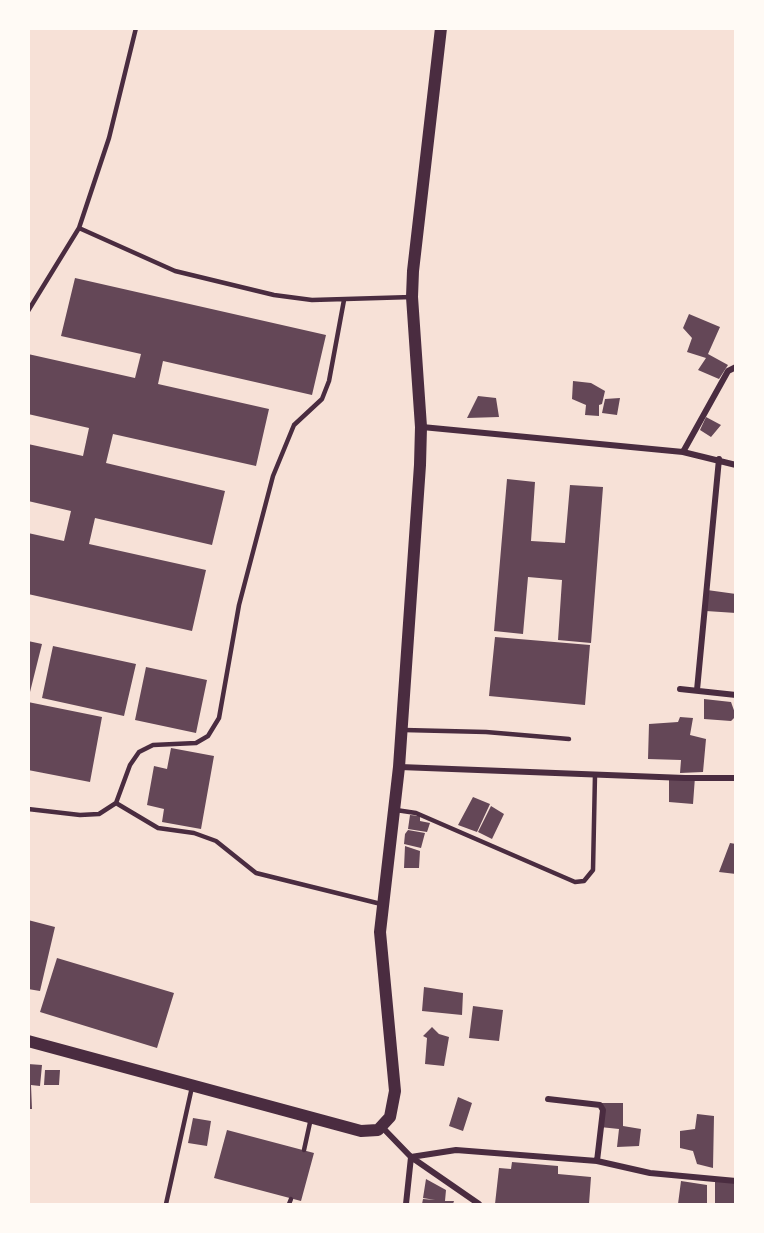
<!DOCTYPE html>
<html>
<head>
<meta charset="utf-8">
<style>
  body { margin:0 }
  #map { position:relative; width:764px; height:1233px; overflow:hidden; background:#f7e1d7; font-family:"Golos Text",sans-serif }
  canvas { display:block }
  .frame { position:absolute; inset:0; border:30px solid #fffaf5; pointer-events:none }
</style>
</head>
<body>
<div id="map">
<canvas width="764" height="1233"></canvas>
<div class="frame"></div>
</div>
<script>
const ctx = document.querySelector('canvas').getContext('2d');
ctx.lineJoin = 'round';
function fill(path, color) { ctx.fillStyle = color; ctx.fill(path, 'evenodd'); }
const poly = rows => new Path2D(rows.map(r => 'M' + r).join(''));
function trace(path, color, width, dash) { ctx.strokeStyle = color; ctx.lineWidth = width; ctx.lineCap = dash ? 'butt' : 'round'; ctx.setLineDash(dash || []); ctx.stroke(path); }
fill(poly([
  [75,278,326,335,312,395,163,361,158,384,269,409,256,466,113,434,106,463,225,491,212,545,95,518,89,544,206,570,192,631,28,594,28,533,64,541,71,511,28,501,28,444,83,456,89,428,28,414,28,354,135,378,141,354,61,336],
  [689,314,720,327,708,354,728,365,719,379,698,370,706,358,687,352,692,338,683,328],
  [573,381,591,383,605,391,602,404,599,405,599,416,585,415,586,405,572,399],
  [478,396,496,398,499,417,467,418],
  [620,398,617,415,602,413,605,399],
  [706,417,721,425,711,437,700,430],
  [507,479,535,482,531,541,565,543,570,485,603,487,591,643,558,640,562,580,528,577,523,634,494,631],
  [707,590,736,594,736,613,706,611],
  [495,637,590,645,585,705,489,696],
  [28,641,42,644,29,696,28,696],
  [53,646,136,664,124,716,42,698],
  [146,667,207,680,196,733,135,720],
  [704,699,731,702,736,716,731,721,704,719],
  [28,702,102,717,90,782,28,770],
  [680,717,693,718,690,735,706,739,703,772,680,773,681,760,648,759,649,724,678,722],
  [171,748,214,756,201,829,162,822,164,809,147,805,154,766,167,769],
  [669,775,695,777,693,804,669,802],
  [473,797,490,804,477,832,458,825],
  [491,806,504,814,492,839,478,832],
  [410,815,420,816,420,821,430,823,427,832,408,829],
  [408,830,425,833,421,848,404,844,405,834],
  [730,843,736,844,736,874,719,872],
  [405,846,420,851,419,868,404,868],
  [28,920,55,927,40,991,28,989],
  [57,958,174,993,157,1048,40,1012],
  [424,987,463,993,462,1015,422,1011],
  [473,1006,503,1010,499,1041,469,1038],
  [432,1027,439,1034,449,1037,444,1066,425,1064,427,1038,423,1036],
  [28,1064,42,1065,40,1086,31,1085,32,1109,28,1109],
  [45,1070,60,1070,59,1085,44,1085],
  [458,1097,472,1103,463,1131,449,1126],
  [601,1103,623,1103,623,1126,641,1129,639,1146,617,1147,619,1129,600,1127],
  [697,1114,714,1116,713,1168,697,1164,693,1151,680,1148,680,1131,695,1129],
  [193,1118,211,1121,207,1146,188,1143],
  [227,1130,314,1153,301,1201,214,1178],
  [512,1162,558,1166,558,1174,591,1177,589,1204,495,1204,499,1168,511,1169],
  [426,1179,446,1190,445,1201,454,1201,453,1204,422,1204,423,1199,435,1200,423,1198],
  [715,1179,736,1181,736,1204,715,1204],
  [681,1181,707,1185,707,1204,678,1204]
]), '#644757');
trace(poly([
  [79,228,175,271,274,295,312,300,412,297],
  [28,311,79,228,109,138,136,28],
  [404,730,486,732,569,739],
  [116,803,158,828,194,833,216,841,256,873,381,904],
  [28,809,80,815,99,814,116,803,130,765,139,752,153,745,196,743,208,736,219,718,239,605,273,476,294,425,322,399,329,381,344,300],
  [396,810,416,813,575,882,584,881,593,870,595,775],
  [304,1150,311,1118],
  [166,1204,192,1087],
  [289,1204,291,1199]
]), '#4a2c40', 4.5);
trace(poly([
  [422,427,683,452,736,465],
  [683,452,728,371,736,367],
  [680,689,736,695],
  [697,690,719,459],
  [400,767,685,778,736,778],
  [548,1099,600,1105,603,1110,597,1161],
  [382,1127,411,1157,479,1204],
  [406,1204,411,1157,456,1150,597,1161,650,1173,736,1181]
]), '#4a2c40', 6);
trace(poly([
  [28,1041,361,1131,378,1130,390,1117,395,1091,380,932,399,767,420,465,421,427,412,297,413,271,441,28]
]), '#4a2c40', 12);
</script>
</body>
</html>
